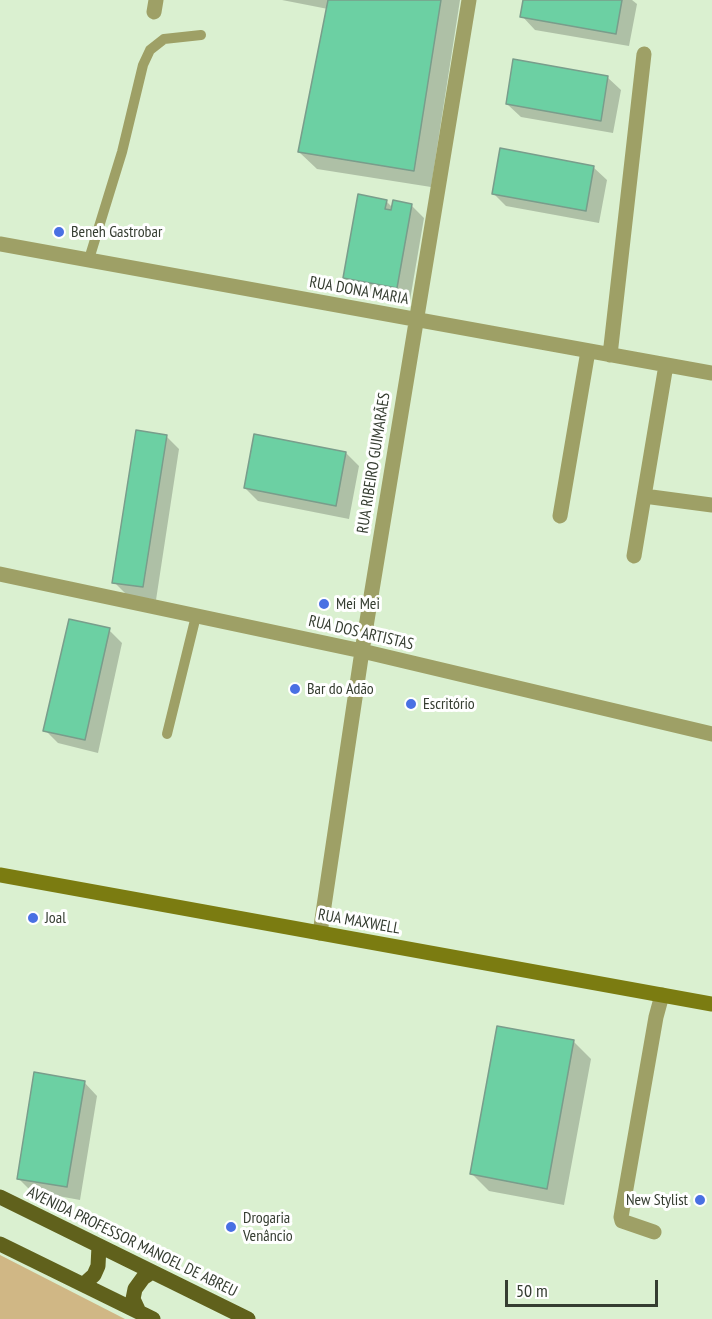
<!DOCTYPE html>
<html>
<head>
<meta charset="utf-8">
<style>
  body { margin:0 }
  #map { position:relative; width:712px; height:1319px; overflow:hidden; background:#daf0d0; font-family:"PT Sans Narrow",sans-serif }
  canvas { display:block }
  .scale { position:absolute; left:505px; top:1280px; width:153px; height:27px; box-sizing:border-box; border:3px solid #353d31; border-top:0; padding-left:8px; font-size:18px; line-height:21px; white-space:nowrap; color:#353d31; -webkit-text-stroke:4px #fff; paint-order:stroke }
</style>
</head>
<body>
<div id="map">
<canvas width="712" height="1319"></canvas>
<div class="scale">50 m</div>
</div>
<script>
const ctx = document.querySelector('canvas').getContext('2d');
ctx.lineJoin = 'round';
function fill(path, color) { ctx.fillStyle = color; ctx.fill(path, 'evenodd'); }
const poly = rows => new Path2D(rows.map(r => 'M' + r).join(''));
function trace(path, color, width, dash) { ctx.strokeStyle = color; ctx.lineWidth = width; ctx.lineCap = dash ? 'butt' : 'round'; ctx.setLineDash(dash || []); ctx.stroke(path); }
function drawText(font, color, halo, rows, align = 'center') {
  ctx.font = font + ' "PT Sans Narrow",sans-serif'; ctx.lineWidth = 6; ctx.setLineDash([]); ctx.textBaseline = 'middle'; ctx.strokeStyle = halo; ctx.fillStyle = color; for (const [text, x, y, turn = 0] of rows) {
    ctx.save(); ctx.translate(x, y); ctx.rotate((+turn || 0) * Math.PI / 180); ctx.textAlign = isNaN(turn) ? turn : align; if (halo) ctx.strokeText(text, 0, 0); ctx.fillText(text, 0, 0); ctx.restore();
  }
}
fill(poly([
  [0,1255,125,1319,0,1319]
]), '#d0b785');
fill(poly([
  [282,0,460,0,431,187,317,169,299,152,328,9],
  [525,0,632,0,637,4,629,46,535,30,522,16],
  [607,77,621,90,613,133,521,117,507,104],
  [593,167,607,180,599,223,506,206,493,193],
  [386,201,393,208,411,205,424,218,410,300,358,291,345,278],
  [166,436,179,449,156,600,127,595,114,582],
  [346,453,359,466,349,519,258,501,245,488],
  [109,630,122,643,98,753,58,743,45,730],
  [573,1041,591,1059,564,1205,489,1191,472,1174],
  [84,1082,97,1096,80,1200,31,1191,18,1178]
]), '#0003');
const building = poly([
  [328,0,441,0,414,171,298,152,328,0],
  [523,0,622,0,616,34,520,17,523,0],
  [513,59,608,76,601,121,506,104,513,59],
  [500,148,594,166,586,211,492,194,500,148],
  [358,194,387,200,385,209,391,210,393,200,412,204,397,288,343,278,358,194],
  [136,430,167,435,143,587,112,583,136,430],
  [254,434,346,452,336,506,244,488,254,434],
  [69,619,110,628,85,740,43,731,69,619],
  [497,1026,574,1040,547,1189,470,1174,497,1026],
  [34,1072,85,1081,67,1187,17,1179,34,1072]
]);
fill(building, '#6cd0a3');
trace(building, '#799d8b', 1.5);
trace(poly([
  [89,259,122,152,143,65,150,50,164,39,201,35],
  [167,734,196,616]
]), '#9ea066', 10);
trace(poly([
  [154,12,156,0],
  [0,244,712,373],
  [610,355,644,54],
  [644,496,712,505],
  [560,516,588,351],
  [634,556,666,365],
  [0,574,362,651,712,734],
  [320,933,362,651,469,0],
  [654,1232,622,1221,621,1217,656,1017,662,995]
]), '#9ea066', 15);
trace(poly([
  [0,875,712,1004]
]), '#7b7c11', 15);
trace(poly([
  [0,1197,248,1319],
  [0,1244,153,1319],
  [84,1284,94,1275,98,1266,99,1246],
  [139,1312,133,1299,135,1289,143,1278,152,1272]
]), '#60611c', 15);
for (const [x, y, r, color] of [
  [59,232,6,"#4970e3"],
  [324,604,6,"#4970e3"],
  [295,689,6,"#4970e3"],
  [411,704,6,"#4970e3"],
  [33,918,6,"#4970e3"],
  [700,1200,6,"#4970e3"],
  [231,1227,6,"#4970e3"]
]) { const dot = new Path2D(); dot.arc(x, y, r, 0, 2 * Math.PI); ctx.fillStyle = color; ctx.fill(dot); trace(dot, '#fff', 2); }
drawText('16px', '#353d31', '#fff', [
  ["Beneh Gastrobar",71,232],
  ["Mei Mei",336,604],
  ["Bar do Adão",307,689],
  ["Escritório",423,704],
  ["Joal",45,918],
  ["New Stylist",688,1200,"right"],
  ["Drogaria",243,1218],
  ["Venâncio",243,1236]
], 'left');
drawText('16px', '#353d31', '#fff', [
  ["RUA DONA MARIA",359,291,10],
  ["RUA RIBEIRO GUIMARÃES",374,463,-81],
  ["RUA DOS ARTISTAS",361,633,13],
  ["RUA MAXWELL",359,922,10],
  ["AVENIDA PROFESSOR MANOEL DE ABREU",132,1242,26]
]);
</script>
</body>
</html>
